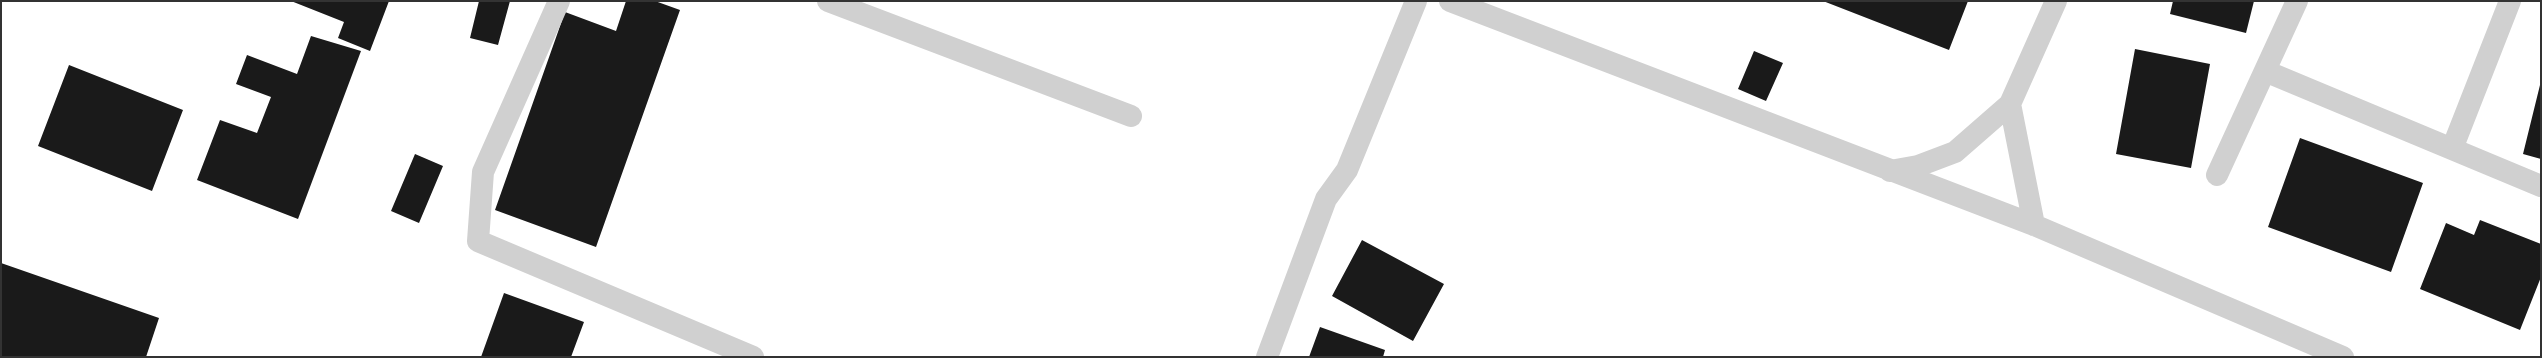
<!DOCTYPE html>
<html>
<head>
<meta charset="utf-8">
<style>
  body { margin:0 }
  #map { position:relative; width:2542px; height:358px; overflow:hidden; background:#fff; font-family:"Asap Condensed",sans-serif }
  canvas { display:block }
  .frame { position:absolute; inset:0; border:2px solid #333; pointer-events:none }
</style>
</head>
<body>
<div id="map">
<canvas width="2542" height="358"></canvas>
<div class="frame"></div>
</div>
<script>
const ctx = document.querySelector('canvas').getContext('2d');
ctx.lineJoin = 'round';
function fill(path, color) { ctx.fillStyle = color; ctx.fill(path, 'evenodd'); }
const poly = rows => new Path2D(rows.map(r => 'M' + r).join(''));
function trace(path, color, width, dash) { ctx.strokeStyle = color; ctx.lineWidth = width; ctx.lineCap = dash ? 'butt' : 'round'; ctx.setLineDash(dash || []); ctx.stroke(path); }
fill(poly([
  [291,1,389,1,370,51,338,38,344,22],
  [479,1,510,1,498,45,470,38],
  [626,1,655,1,680,10,596,247,495,210,565,12,616,31],
  [1823,1,1968,1,1949,50],
  [2173,1,2254,1,2246,33,2170,14],
  [311,36,361,51,298,219,197,180,220,120,257,133,271,97,236,84,247,55,297,74],
  [2135,49,2210,64,2191,168,2116,154],
  [1754,51,1783,63,1766,101,1738,89],
  [69,65,183,110,152,191,38,146],
  [2540,85,2541,85,2541,159,2523,154],
  [2300,138,2423,183,2391,272,2268,227],
  [415,154,443,166,419,223,391,211],
  [2480,220,2541,244,2541,277,2520,330,2420,289,2446,223,2474,235],
  [1362,240,1444,284,1413,341,1332,296],
  [1,263,159,318,146,357,1,357],
  [504,293,584,322,571,357,481,357],
  [1320,327,1385,350,1383,357,1309,357]
]), '#1a1a1a');
trace(poly([
  [559,1,483,172,478,241,753,357],
  [828,1,1131,116],
  [1450,1,2034,225,2343,357],
  [2265,71,2541,186],
  [2010,104,2034,225],
  [2452,149,2510,1],
  [1890,171,1918,166,1955,152,2010,104,2056,1],
  [2217,175,2297,1],
  [1267,357,1326,199,1347,170,1416,1]
]), '#d0d0d0', 22);
</script>
</body>
</html>
